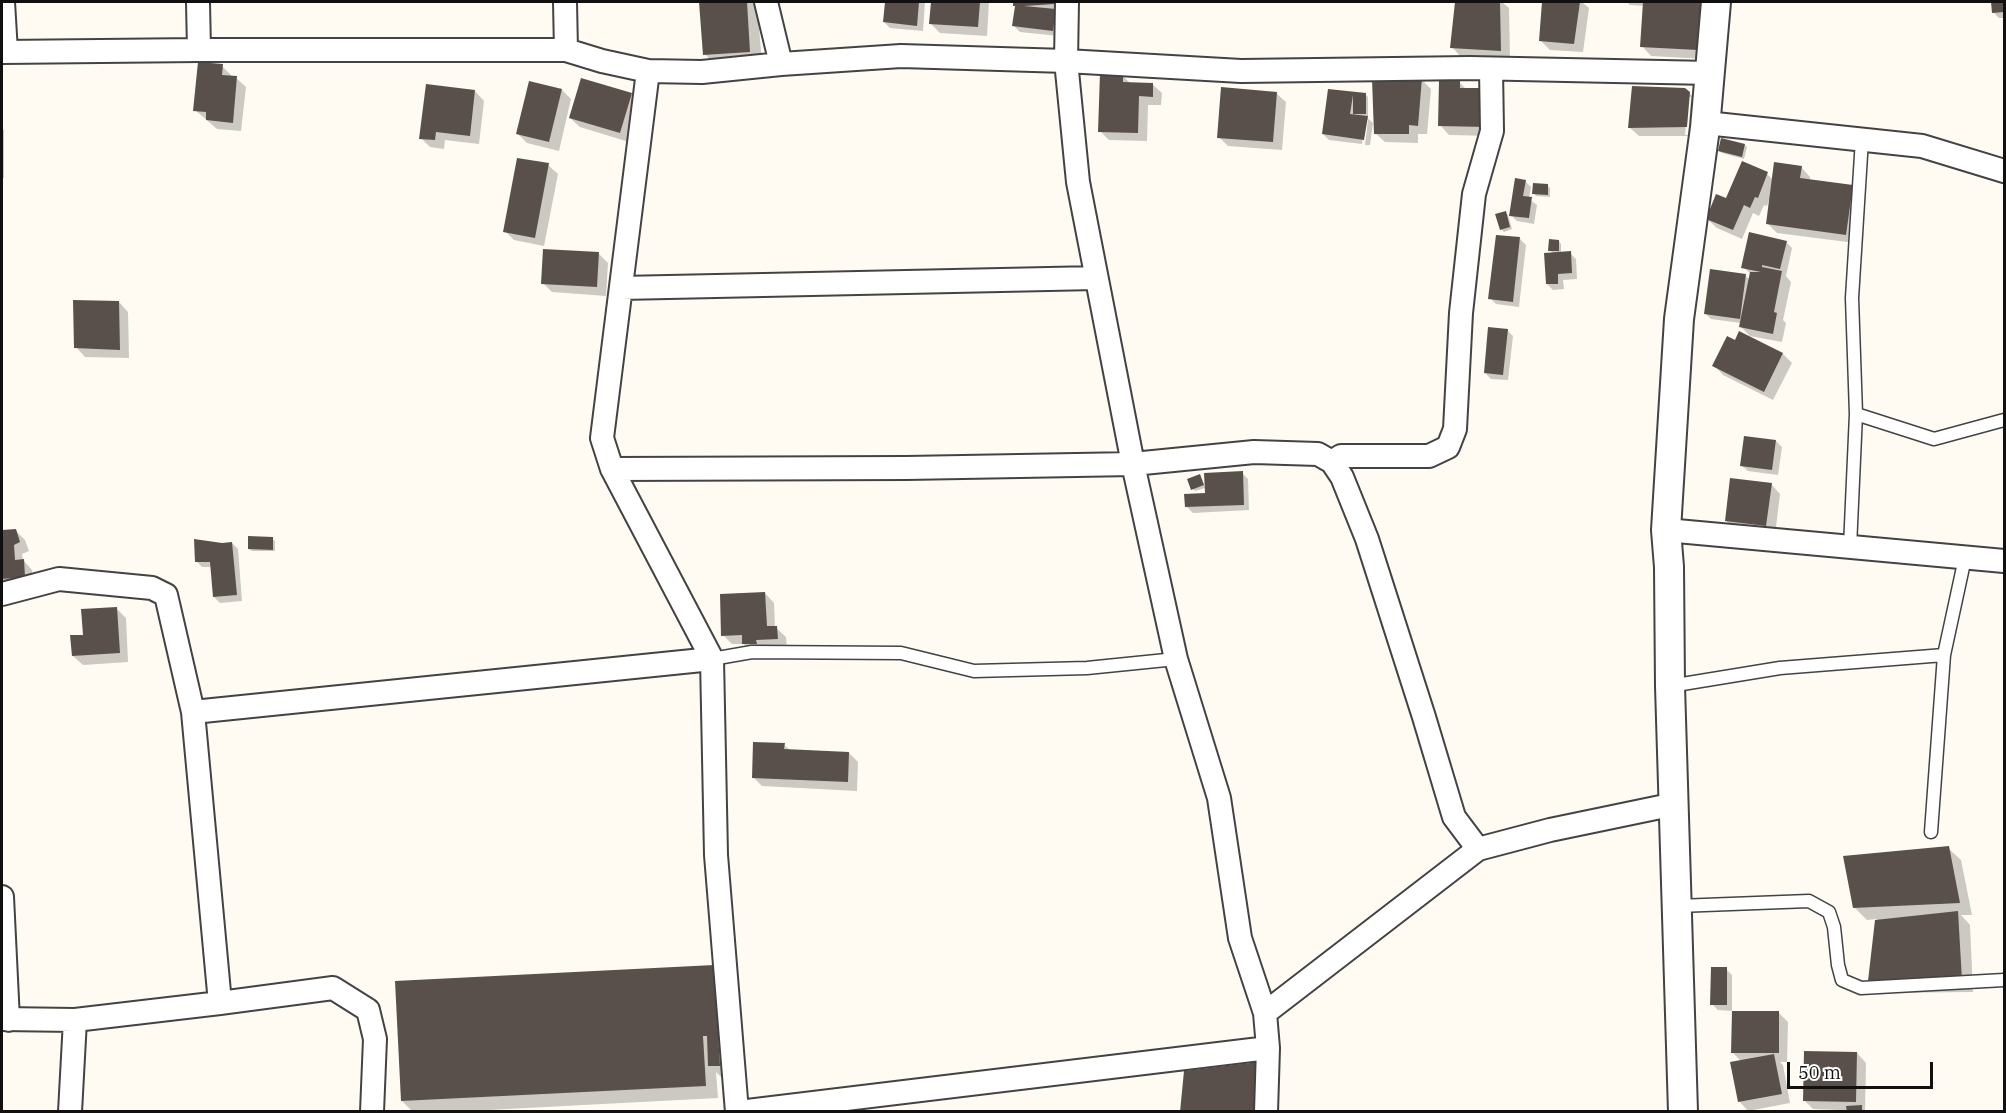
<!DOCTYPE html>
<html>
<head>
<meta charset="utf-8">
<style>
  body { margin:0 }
  #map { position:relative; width:2006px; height:1113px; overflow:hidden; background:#fffbf3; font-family:"IBM Plex Serif",serif }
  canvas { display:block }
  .frame { position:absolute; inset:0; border:3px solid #101010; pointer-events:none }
  .scale { position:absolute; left:1787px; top:1062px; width:146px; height:27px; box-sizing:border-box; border:3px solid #101010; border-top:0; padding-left:8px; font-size:18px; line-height:21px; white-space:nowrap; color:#101010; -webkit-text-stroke:4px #fff; paint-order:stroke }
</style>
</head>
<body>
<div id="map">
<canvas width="2006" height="1113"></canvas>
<div class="frame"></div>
<div class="scale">50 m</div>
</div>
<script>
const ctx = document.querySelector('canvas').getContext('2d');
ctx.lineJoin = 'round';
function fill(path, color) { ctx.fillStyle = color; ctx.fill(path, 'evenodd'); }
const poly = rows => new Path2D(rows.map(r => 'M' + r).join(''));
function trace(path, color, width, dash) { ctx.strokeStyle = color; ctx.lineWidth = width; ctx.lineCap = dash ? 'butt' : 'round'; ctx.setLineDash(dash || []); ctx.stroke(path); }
fill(poly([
  [701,2,757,2,762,64,717,67,705,54],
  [886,2,925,2,923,31,890,28,884,22],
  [932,2,989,2,987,36,940,33,931,24],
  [1014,2,1060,2,1059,36,1020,32,1014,26,1016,7],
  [1456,2,1502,2,1509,8,1510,60,1461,57,1452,47],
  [1544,2,1582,2,1589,8,1583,52,1550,50,1540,40],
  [1627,2,1700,3,1709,12,1706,59,1651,56,1642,46,1644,6,1630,5],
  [1993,2,2004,2,2004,18,1999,18,1993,12],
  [222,66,231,75,231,77,236,78,246,87,241,131,217,129,195,110],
  [1123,76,1131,84,1152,84,1162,93,1161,105,1148,105,1147,141,1109,140,1100,131],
  [1422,80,1431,89,1427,134,1418,134,1418,143,1385,142,1375,133],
  [1460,83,1466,89,1495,136,1449,135,1440,125],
  [562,90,571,99,559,151,527,143,518,134],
  [475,91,484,101,479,144,445,140,444,149,430,147,421,138],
  [1329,91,1365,94,1368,97,1368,116,1365,116,1373,123,1370,145,1365,145,1368,120,1365,120,1362,144,1329,140,1323,134],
  [1276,93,1286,102,1282,150,1228,146,1219,137],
  [1689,93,1699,103,1696,136,1639,136,1629,127],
  [1688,97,1691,97,1688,135,1685,135],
  [631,94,641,104,629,142,580,127,570,118],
  [2,128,4,130,4,178,2,178],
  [1745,145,1747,147,1744,159,1722,153,1719,151],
  [1742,163,1767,174,1773,180,1801,167,1810,177,1810,181,1852,186,1862,196,1855,243,1777,233,1767,223,1769,200,1767,206,1764,205,1759,216,1753,213,1742,239,1717,228,1707,219,1727,200],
  [548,165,558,174,544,246,514,240,505,231],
  [1525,181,1531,187,1529,199,1537,205,1534,224,1517,221,1511,215],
  [1548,186,1550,188,1550,197,1536,196,1534,193],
  [1506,213,1508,215,1512,229,1504,232,1501,229],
  [1520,239,1526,245,1519,307,1496,304,1490,298],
  [1559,241,1561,244,1561,253,1570,253,1576,259,1577,279,1563,280,1564,289,1553,290,1547,284,1553,254,1550,250],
  [1786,242,1792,248,1786,276,1791,282,1783,320,1786,323,1782,342,1750,336,1741,327,1741,323,1711,319,1705,313,1745,275,1750,280,1751,274,1743,267],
  [599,254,608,263,606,296,552,292,543,283],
  [119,302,128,312,129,358,85,357,76,347],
  [1507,330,1513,336,1508,380,1491,379,1485,373],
  [1740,333,1783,354,1792,363,1773,400,1723,375,1714,365,1736,342],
  [1776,441,1782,447,1778,475,1748,471,1742,466],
  [1242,473,1248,479,1249,510,1193,513,1187,507],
  [1202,479,1205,488,1195,491,1193,489],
  [1771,484,1780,494,1775,535,1736,530,1726,521],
  [15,530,25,540,29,551,22,554,23,560,32,570,34,586,12,587,4,580,2,580,2,532],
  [272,538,275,541,275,551,252,551,249,549],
  [232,543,238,549,242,601,220,603,214,597,212,567,202,567,196,561,222,544],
  [765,593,774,603,775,627,786,637,787,648,753,653,744,644,732,644,723,635],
  [116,608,126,618,128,662,83,665,73,656],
  [784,745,790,750,849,753,858,762,857,791,762,786,753,777],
  [1948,848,1961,860,1972,915,1961,915,1970,925,1973,992,1882,993,1869,980,1877,919,1867,920,1854,907],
  [713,966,732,1078,722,1078,716,1072,718,1098,450,1112,413,1112,402,1101],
  [1726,969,1732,975,1732,1011,1718,1010,1712,1004],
  [1779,1013,1788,1022,1787,1062,1780,1062,1783,1065,1790,1103,1748,1111,1739,1101,1742,1062,1732,1052],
  [1857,1053,1866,1063,1865,1111,1813,1109,1804,1100]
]), '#0003');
fill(poly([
  [699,2,747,2,750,52,703,55],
  [885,2,919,2,917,26,883,22],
  [931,2,980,2,978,27,929,24],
  [1013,2,1055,2,1055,4,1024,6,1056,9,1053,31,1012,26,1015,6,1013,6],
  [1455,2,1500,2,1501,51,1450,48],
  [1542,2,1580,2,1574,44,1539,41],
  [1643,2,1701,2,1698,50,1640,47],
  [1991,2,2004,2,2004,12,1992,13],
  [198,62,223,64,222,75,237,76,233,123,206,120,206,112,193,111],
  [1100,73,1123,74,1123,82,1153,83,1153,97,1139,96,1138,133,1098,132],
  [581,78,632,93,620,133,569,118],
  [1422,78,1418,126,1409,125,1409,134,1374,134,1372,79],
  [529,81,562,89,549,142,516,134],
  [1439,81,1460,81,1460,88,1487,88,1487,127,1438,126],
  [426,84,475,90,470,136,436,132,435,140,419,139],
  [1632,86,1685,88,1690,92,1687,127,1628,128],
  [1221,87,1277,92,1273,142,1217,138],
  [1328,89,1366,93,1366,114,1353,114,1353,95,1350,114,1368,116,1364,140,1322,134],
  [1721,138,1745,144,1742,157,1718,151],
  [517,158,549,163,535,238,503,232],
  [1742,161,1768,172,1758,198,1755,197,1750,208,1744,205,1733,230,1706,219,1716,194,1726,198],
  [1774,162,1802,166,1800,178,1853,185,1846,235,1766,224],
  [1515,178,1526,180,1523,196,1532,197,1529,218,1509,216],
  [1533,183,1548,184,1548,195,1532,194],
  [1506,211,1510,227,1500,230,1495,214],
  [1749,232,1787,241,1780,269,1762,265,1762,267,1782,271,1774,312,1777,313,1773,334,1739,327,1750,272,1761,272,1741,268],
  [1496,235,1520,237,1513,302,1488,299],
  [1549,239,1559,240,1559,251,1548,251],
  [543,249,599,252,597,287,541,284],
  [1571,251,1572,273,1558,274,1558,284,1546,284,1544,253],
  [1710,269,1746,274,1740,319,1704,314],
  [73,300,119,301,120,350,74,348],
  [1488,327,1508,329,1503,375,1484,373],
  [1739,331,1783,353,1764,392,1712,366,1727,336,1735,340],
  [1744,436,1776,440,1772,470,1740,466],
  [1243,471,1244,505,1185,507,1184,494,1205,493,1204,473],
  [1200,474,1204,485,1191,490,1187,479],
  [1730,478,1772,483,1766,526,1725,521],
  [16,529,20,542,14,545,15,560,24,559,25,577,2,579,2,530],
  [248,536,273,537,273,550,248,549],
  [194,539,222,543,232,542,237,595,213,597,210,562,195,562],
  [765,592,767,626,777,626,778,639,756,640,757,644,742,644,742,635,721,636,720,594],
  [117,607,120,653,72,656,70,635,83,635,81,609],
  [753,742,785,743,784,749,849,752,848,782,752,778],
  [1949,846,1960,903,1853,908,1843,856],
  [1958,911,1962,980,1868,981,1875,920],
  [714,965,720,1066,708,1066,707,1036,703,1036,706,1086,401,1101,395,981],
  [1711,967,1727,967,1727,1005,1710,1005],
  [1732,1011,1779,1011,1779,1053,1731,1053],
  [1804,1051,1857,1052,1856,1102,1803,1101],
  [1774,1054,1782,1094,1738,1102,1730,1062],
  [1259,1062,1254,1112,1180,1112,1184,1071],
  [1862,1105,1862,1112,1847,1112,1846,1106]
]), '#59504c');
const service = poly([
  [1856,414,1934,439,2004,420],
  [1850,547,1856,414,1852,298,1862,139],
  [712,659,752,652,901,653,974,671,1087,668,1176,659],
  [1670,686,1780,668,1944,655],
  [1931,832,1944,655,1965,558],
  [1678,906,1809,901,1829,912,1834,927,1838,965,1842,980,1861,988,2004,980]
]);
const minor = poly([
  [3,2,6,52],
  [198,2,199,50],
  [565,2,566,50],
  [766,2,781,64],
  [1067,2,1066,61,1078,182,1133,464,1176,659,1219,798,1240,938,1265,1013,1268,1048,1266,1112],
  [2,52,199,50,566,50,602,61,648,71,702,72,781,64,901,56,1066,61,1241,71,1470,68,1710,73],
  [648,71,602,438,612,469,712,659,716,855,737,1112],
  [1706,123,1922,146,2004,171],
  [621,288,1096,278],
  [1332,462,1341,456,1429,456,1448,447,1455,429,1461,313,1474,194,1492,131,1491,69],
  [612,469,906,468,1133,464,1254,452,1318,454,1332,462,1342,477,1367,539,1424,717,1454,817,1478,849,1550,830,1675,804],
  [1666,530,2004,561],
  [2,594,59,579,152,588,166,595,193,712,220,1003],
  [193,712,712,659],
  [2,897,8,1020],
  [1265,1013,1478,849],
  [2,1019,75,1020,220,1003,333,988,368,1010,375,1039,372,1112],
  [70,1112,75,1020],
  [739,1112,1268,1048]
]);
const tertiary = poly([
  [1683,1112,1670,686,1669,567,1666,530,1679,319,1705,128,1716,2]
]);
trace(service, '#434343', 15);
trace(minor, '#434343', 26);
trace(tertiary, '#434343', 32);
trace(service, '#fff', 12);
trace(minor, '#fff', 22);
trace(tertiary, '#fff', 28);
</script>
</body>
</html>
